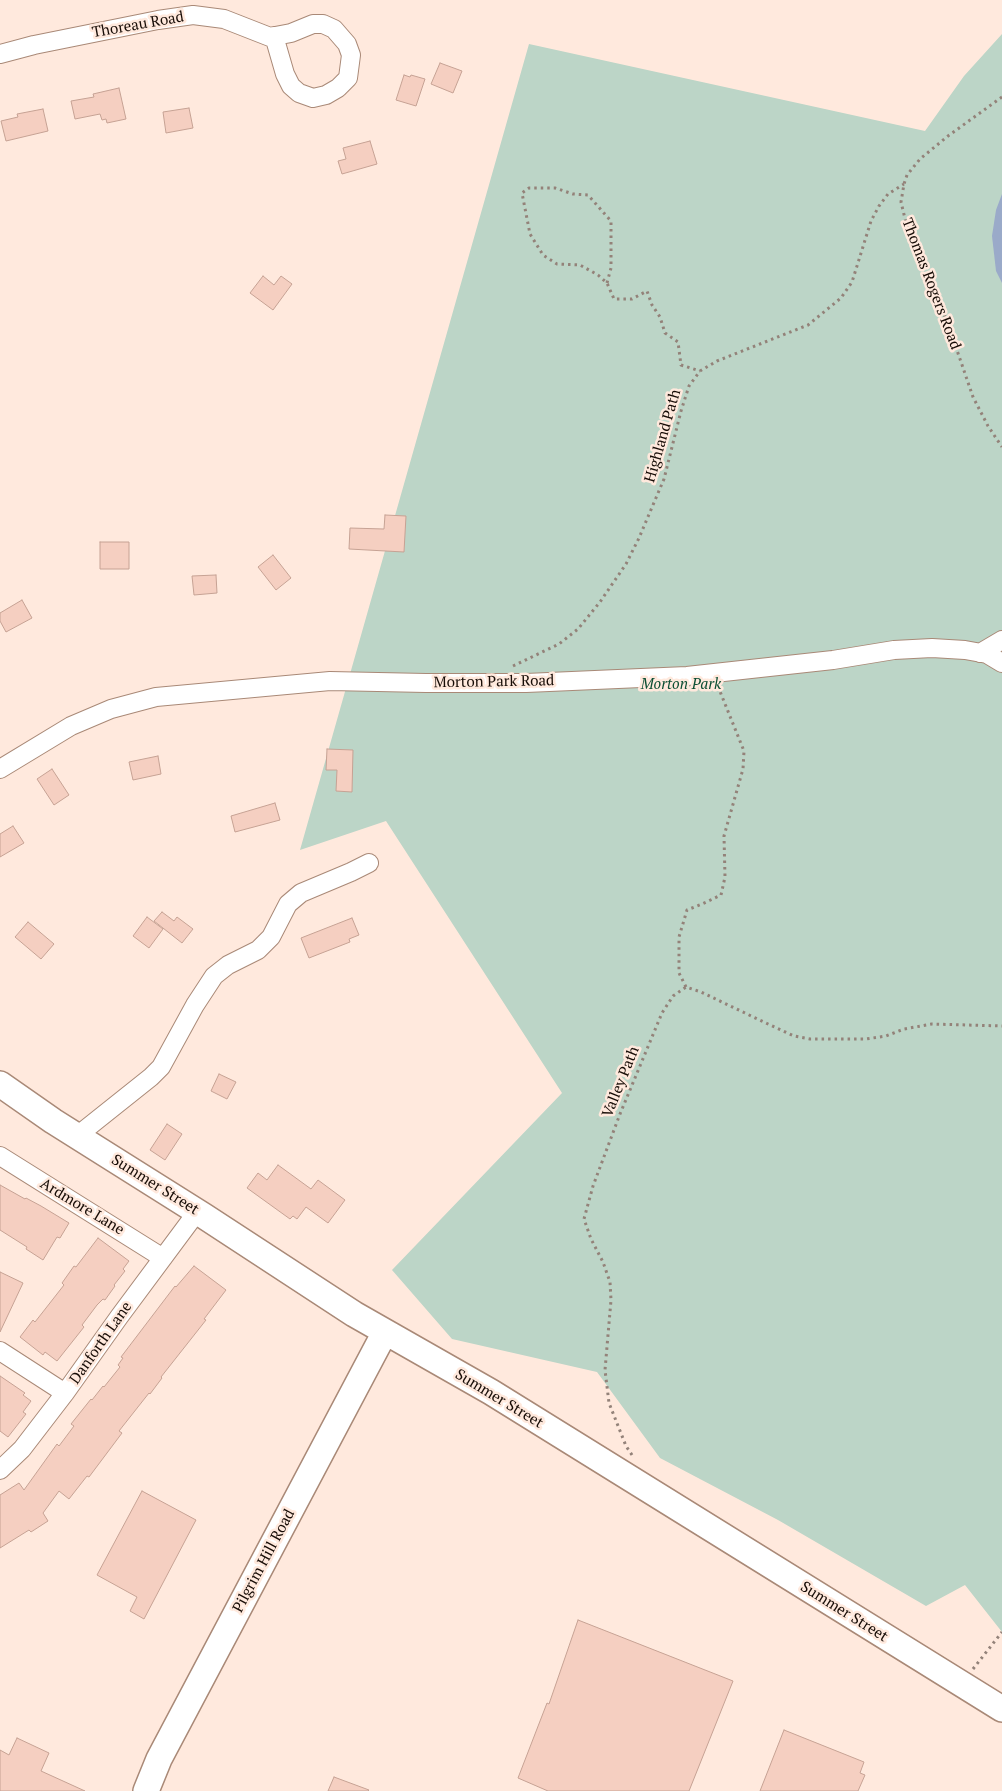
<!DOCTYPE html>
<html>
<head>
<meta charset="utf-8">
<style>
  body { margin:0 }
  canvas { display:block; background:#ffe9dd }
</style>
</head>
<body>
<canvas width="1002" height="1791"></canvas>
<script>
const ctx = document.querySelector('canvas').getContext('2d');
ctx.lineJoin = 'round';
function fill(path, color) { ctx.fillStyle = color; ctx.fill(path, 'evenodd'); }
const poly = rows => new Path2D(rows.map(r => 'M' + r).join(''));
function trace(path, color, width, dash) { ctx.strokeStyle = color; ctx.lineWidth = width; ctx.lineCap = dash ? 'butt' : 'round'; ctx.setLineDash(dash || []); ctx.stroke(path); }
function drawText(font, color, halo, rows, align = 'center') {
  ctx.font = font + ' "PT Serif",serif'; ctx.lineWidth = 5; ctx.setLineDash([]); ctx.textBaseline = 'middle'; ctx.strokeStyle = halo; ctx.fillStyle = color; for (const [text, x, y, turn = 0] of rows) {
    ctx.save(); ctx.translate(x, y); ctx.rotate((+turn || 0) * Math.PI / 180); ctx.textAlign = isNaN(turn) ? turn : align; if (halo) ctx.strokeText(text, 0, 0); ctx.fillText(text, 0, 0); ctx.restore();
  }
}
fill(poly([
  [1002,34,1002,1632,965,1585,926,1606,778,1520,660,1458,597,1372,452,1339,392,1270,562,1093,386,821,300,850,529,44,925,131,964,76]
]), '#bcd5c7');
fill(poly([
  [1002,194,1002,283,996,271,992,236,996,210]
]), '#9aaac9');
const building = poly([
  [440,63,462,71,453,93,431,84,440,63],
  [404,75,410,77,411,75,425,79,416,106,396,100,404,75],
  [119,88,126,119,107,123,106,119,102,120,100,114,75,119,71,101,94,97,93,94,119,88],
  [189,108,193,128,166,133,163,112,189,108],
  [43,109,48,131,6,141,1,121,18,117,17,114,43,109],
  [370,141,377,164,342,174,338,161,346,159,343,148,370,141],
  [263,276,274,285,281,276,292,284,273,310,250,293,263,276],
  [385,515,406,516,404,552,349,549,350,528,384,529,385,515],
  [100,542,129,542,129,569,100,569,100,542],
  [273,555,291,578,276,590,258,567,273,555],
  [216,575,217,593,194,595,192,576,216,575],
  [22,600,32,618,6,632,0,621,0,613,22,600],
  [327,749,353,750,352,792,336,791,337,770,326,770,327,749],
  [158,756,161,774,133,780,129,762,158,756],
  [52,769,69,795,54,805,37,779,52,769],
  [275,803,280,820,235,832,231,816,275,803],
  [13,826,24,843,0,857,0,834,13,826],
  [162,912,174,921,177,917,193,929,182,943,154,921,162,912],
  [147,917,163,929,149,948,133,936,147,917],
  [352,918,359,935,349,939,350,942,309,958,301,938,352,918],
  [28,922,54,944,41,959,15,937,28,922],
  [219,1074,236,1082,227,1099,211,1091,219,1074],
  [167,1124,182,1134,165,1160,150,1150,167,1124],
  [278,1165,311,1189,318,1180,345,1200,328,1223,306,1207,297,1219,293,1216,290,1219,247,1188,258,1173,267,1180,278,1165],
  [0,1185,25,1199,26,1198,41,1206,69,1223,60,1238,57,1237,43,1260,26,1249,27,1247,0,1230,0,1185],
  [98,1238,129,1261,123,1269,125,1271,114,1285,115,1286,105,1300,103,1299,97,1305,82,1325,84,1327,57,1361,45,1352,43,1355,20,1337,33,1320,35,1322,64,1285,62,1283,74,1266,76,1267,98,1238],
  [194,1266,226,1290,204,1319,206,1320,161,1377,162,1378,150,1394,149,1393,119,1431,122,1433,89,1477,87,1476,69,1499,59,1491,43,1513,48,1521,31,1532,29,1530,0,1548,0,1495,19,1483,24,1490,57,1444,59,1446,74,1426,71,1424,91,1399,92,1400,103,1386,104,1387,120,1367,118,1365,123,1358,121,1357,175,1286,176,1287,194,1266],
  [0,1272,23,1283,0,1332,0,1272],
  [0,1376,25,1393,23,1395,31,1401,23,1412,26,1414,8,1437,0,1431,0,1376],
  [142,1491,196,1520,144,1619,130,1611,137,1597,97,1575,142,1491],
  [578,1620,733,1681,689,1791,548,1791,518,1778,547,1703,549,1704,578,1620],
  [784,1730,864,1762,860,1773,865,1775,858,1791,760,1791,784,1730],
  [17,1738,49,1753,41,1771,85,1791,0,1791,0,1750,9,1755,17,1738],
  [334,1777,369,1790,368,1791,328,1791,334,1777]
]);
fill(building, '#f5cfc1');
trace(building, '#c6a294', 1);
const street = poly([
  [0,54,34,45,158,20,193,15,224,19,270,37,291,33,313,24,323,24,334,29,347,44,351,55,348,78,338,88,326,95,313,98,299,93,291,86,285,74,274,36],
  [980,653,1002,640],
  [0,769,71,726,111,709,156,697,330,681,426,683,526,683,687,676,833,660,894,650,932,648,965,650,987,654,1002,663],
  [77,1136,151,1077,161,1067,195,1005,214,976,228,965,258,950,271,937,288,904,301,893,351,872,369,863],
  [0,1156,163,1258],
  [0,1351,65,1393],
  [0,1470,22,1449,65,1393,119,1317,197,1212]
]);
const secondary = poly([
  [0,1084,53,1121,204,1216,354,1314,491,1392,1002,1709],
  [146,1791,159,1759,385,1332]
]);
trace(street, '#a98977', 20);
trace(secondary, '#a98977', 28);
trace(poly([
  [1002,97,948,136,920,159,907,175,904,184,901,202,907,227,918,259,947,321,973,397,988,426,1002,447],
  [607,283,611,268,611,221,588,195,573,194,555,188,529,188,522,193,530,234,543,255,557,264,580,265,598,275,607,283,614,299,632,299,647,291,652,305,660,317,665,333,678,342,681,365,700,371],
  [513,666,559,644,578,629,600,602,626,564,639,538,664,479,681,411,689,386,700,371,717,361,808,325,841,298,852,282,871,221,879,206,888,194,904,184],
  [686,987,679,973,679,937,687,910,702,904,721,895,725,877,724,836,743,769,744,751,719,689],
  [632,1455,626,1446,609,1403,605,1370,611,1300,610,1282,603,1262,591,1239,584,1219,593,1186,620,1114,662,1013,673,996,686,987,701,992,768,1024,794,1036,810,1039,866,1039,886,1036,904,1029,932,1024,1002,1026],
  [973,1669,1002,1632]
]), '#938279', 3, [2.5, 4]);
trace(street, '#fff', 18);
trace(secondary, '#fff', 25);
drawText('15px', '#170c06', '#ffe9dd', [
  ["Thoreau Road",138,25,-10],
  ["Thomas Rogers Road",931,284,69],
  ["Highland Path",663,436,-74],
  ["Morton Park Road",494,682,-1],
  ["Valley Path",621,1082,-68],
  ["Summer Street",155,1185,32],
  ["Ardmore Lane",82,1207,31],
  ["Danforth Lane",101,1343,-55],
  ["Summer Street",499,1399,31],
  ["Pilgrim Hill Road",264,1561,-62],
  ["Summer Street",844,1612,32]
]);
drawText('italic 15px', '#0b4e33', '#ffe9dd', [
  ["Morton Park",681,685]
]);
</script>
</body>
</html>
